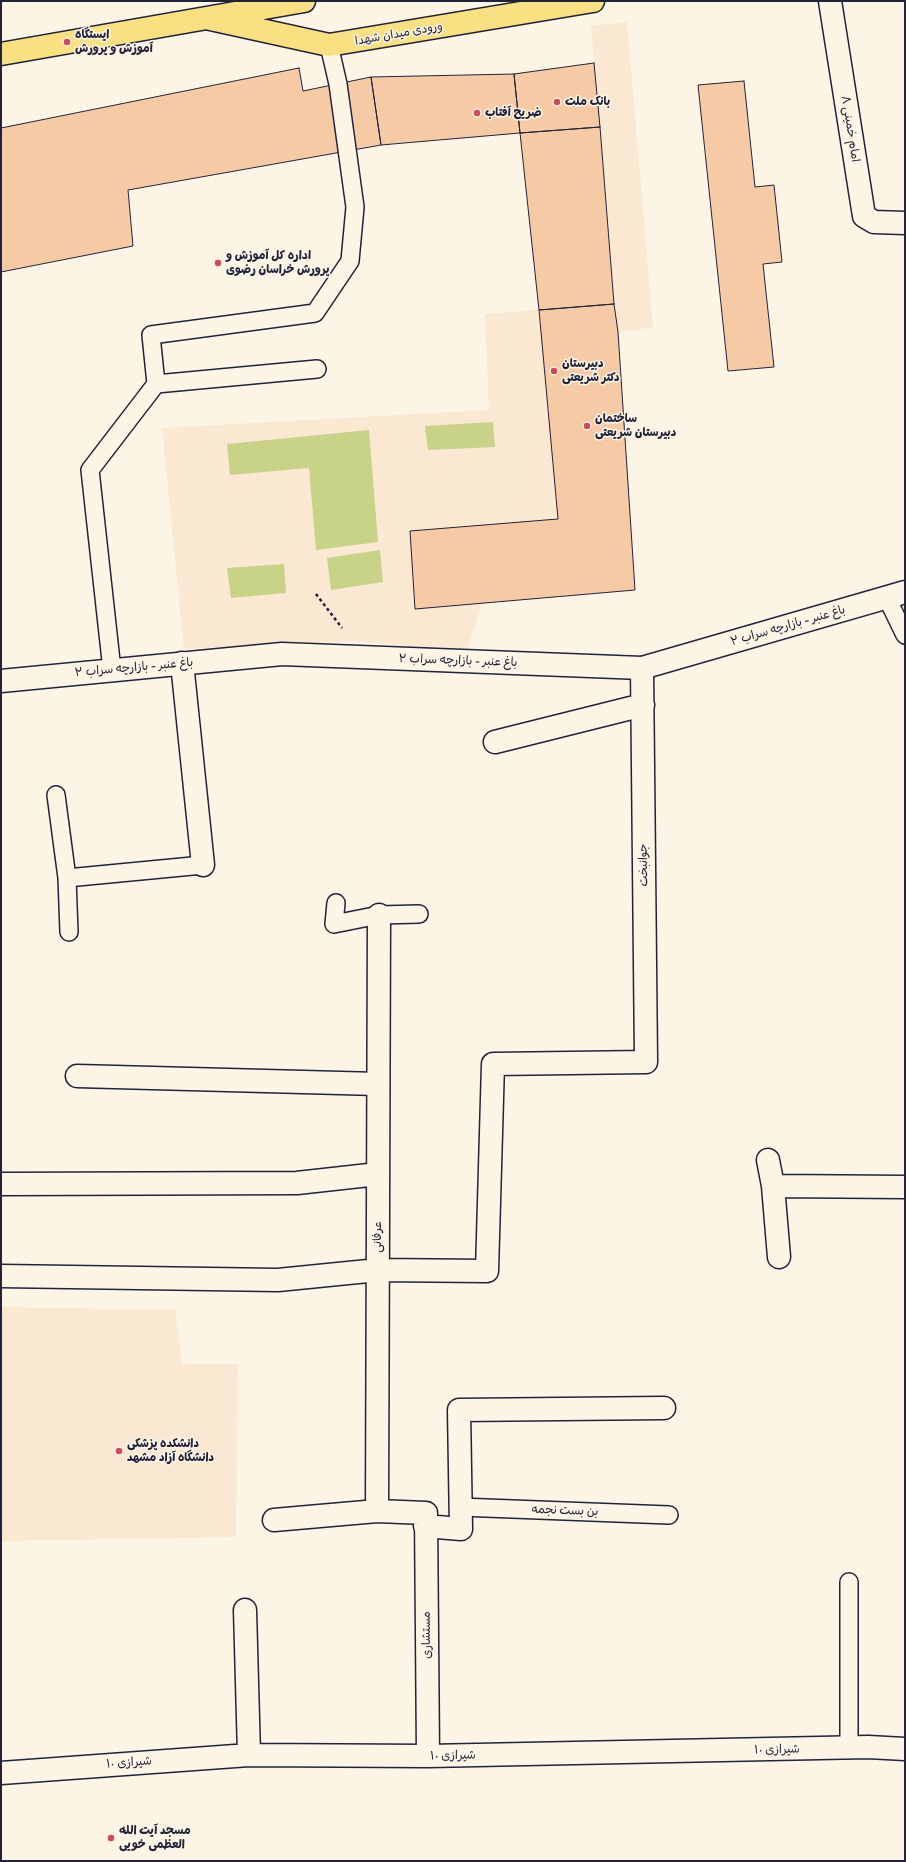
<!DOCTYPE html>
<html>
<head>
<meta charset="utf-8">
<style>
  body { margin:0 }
  #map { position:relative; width:906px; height:1862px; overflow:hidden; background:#fcf5e5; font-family:Itim,sans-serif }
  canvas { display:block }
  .frame { position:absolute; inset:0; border:2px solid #22223b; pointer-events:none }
</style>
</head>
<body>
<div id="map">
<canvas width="906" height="1862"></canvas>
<div class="frame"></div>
</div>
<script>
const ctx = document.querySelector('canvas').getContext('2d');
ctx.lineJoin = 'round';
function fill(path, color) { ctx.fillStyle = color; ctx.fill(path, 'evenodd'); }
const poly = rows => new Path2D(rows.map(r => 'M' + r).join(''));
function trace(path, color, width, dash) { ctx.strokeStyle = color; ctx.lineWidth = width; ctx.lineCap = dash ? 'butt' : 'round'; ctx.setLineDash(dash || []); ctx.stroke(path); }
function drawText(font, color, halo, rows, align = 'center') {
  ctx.font = font + ' Itim,"Playpen Sans Arabic",sans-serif'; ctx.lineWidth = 3; ctx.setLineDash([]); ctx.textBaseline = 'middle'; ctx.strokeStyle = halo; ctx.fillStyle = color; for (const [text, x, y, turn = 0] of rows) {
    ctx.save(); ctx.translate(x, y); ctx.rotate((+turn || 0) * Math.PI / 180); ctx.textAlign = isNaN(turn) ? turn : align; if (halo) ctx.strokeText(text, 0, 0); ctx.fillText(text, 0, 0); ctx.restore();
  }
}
fill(poly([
  [627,22,653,327,618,333,635,590,482,603,468,647,440,649,352,641,184,649,162,428,489,410,485,314,614,304,591,26],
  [1,1307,175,1310,182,1364,238,1364,236,1537,1,1541]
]), '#fae8d2');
fill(poly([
  [493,422,495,447,428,450,425,426],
  [369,430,378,542,316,550,309,468,230,475,227,444],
  [380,550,383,582,331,590,327,558],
  [284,564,286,593,231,598,227,568]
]), '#c8d387');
const building = poly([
  [594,63,600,127,520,133,514,74,594,63],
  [299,68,303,91,371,77,381,145,128,190,133,246,1,272,1,128,299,68],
  [514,74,520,133,381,145,371,77,514,74],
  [744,81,755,187,774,185,782,262,763,264,774,367,728,371,698,85,744,81],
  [600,127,614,304,539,310,520,133,600,127],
  [614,304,618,332,635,590,415,609,410,531,558,519,539,310,614,304]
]);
fill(building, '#f6caa5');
trace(building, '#22223b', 1);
const lane = poly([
  [317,369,156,384,151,335,315,313,350,261,355,207,338,84,329,45],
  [887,598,905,635],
  [112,670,90,470,156,384],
  [56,795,67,878,69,932],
  [67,878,203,865],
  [336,903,334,924,379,915,419,914],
  [460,1507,669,1515],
  [849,1582,849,1748]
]);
const street = poly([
  [830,1,864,216,874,222,905,223],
  [182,663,203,865],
  [495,742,643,705],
  [379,915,377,1511,426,1513,428,1756],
  [77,1076,378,1084],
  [768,1160,773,1186,779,1257],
  [1,1184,297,1183,378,1174],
  [773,1186,905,1187],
  [1,1276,278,1280,378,1270,487,1271,493,1064,646,1062,642,668],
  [274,1520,377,1511],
  [425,1526,461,1529,459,1410,664,1408],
  [245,1610,249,1755],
  [1,1773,249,1755,428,1756,868,1747,905,1749]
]);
const secondary = poly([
  [1,681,282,654,642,668,905,592]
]);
const primary = poly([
  [206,18,329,45,593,1],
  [1,54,304,1]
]);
trace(lane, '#22223b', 20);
trace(street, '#22223b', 25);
trace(secondary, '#22223b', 25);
trace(primary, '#22223b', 25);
trace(poly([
  [316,594,342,628]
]), '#22223b', 2.5, [3, 3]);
trace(lane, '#fcf5e5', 17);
trace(street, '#fcf5e5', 22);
trace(secondary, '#fcf5e5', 22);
trace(primary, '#f9e181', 22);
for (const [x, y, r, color] of [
  [67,42,4,"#d1495b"],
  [557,102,4,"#d1495b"],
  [477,113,4,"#d1495b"],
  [218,263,4,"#d1495b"],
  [554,371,4,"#d1495b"],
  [587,426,4,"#d1495b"],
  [119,1451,4,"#d1495b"],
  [111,1838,4,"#d1495b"]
]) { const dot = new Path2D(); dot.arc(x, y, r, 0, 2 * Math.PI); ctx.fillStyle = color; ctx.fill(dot); trace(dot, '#fcf5e5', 1.5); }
drawText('12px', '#22223b', '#fcf5e5', [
  ["ورودی میدان شهدا",399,34,-10],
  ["امام خمینی ۸",850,129,81],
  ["باغ عنبر - بازارچه سراب ۲",788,626,-16],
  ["باغ عنبر - بازارچه سراب ۲",458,661,2],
  ["باغ عنبر - بازارچه سراب ۲",134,668,-5],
  ["جوانبخت",644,865,-91],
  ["عرفانی",378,1237,-90],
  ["بن بست نجمه",565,1511,2],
  ["مستشاری",427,1635,-91],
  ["شیرازی ۱۰",777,1750,-1],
  ["شیرازی ۱۰",453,1756,-1],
  ["شیرازی ۱۰",129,1763,-4]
]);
drawText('bold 12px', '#22223b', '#fcf5e5', [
  ["ایستگاه",75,35],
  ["آموزش و پرورش",75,49],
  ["بانک ملت",565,102],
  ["ضریح آفتاب",485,113],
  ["اداره کل آموزش و",226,256],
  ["پرورش خراسان رضوی",226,270],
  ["دبیرستان",562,364],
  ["دکتر شریعتی",562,378],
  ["ساختمان",595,419],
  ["دبیرستان شریعتی",595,433],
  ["دانشکده پزشکی",127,1444],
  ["دانشگاه آزاد مشهد",127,1458],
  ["مسجد آیت الله",119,1831],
  ["العظمی خویی",119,1845]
], 'left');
</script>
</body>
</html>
